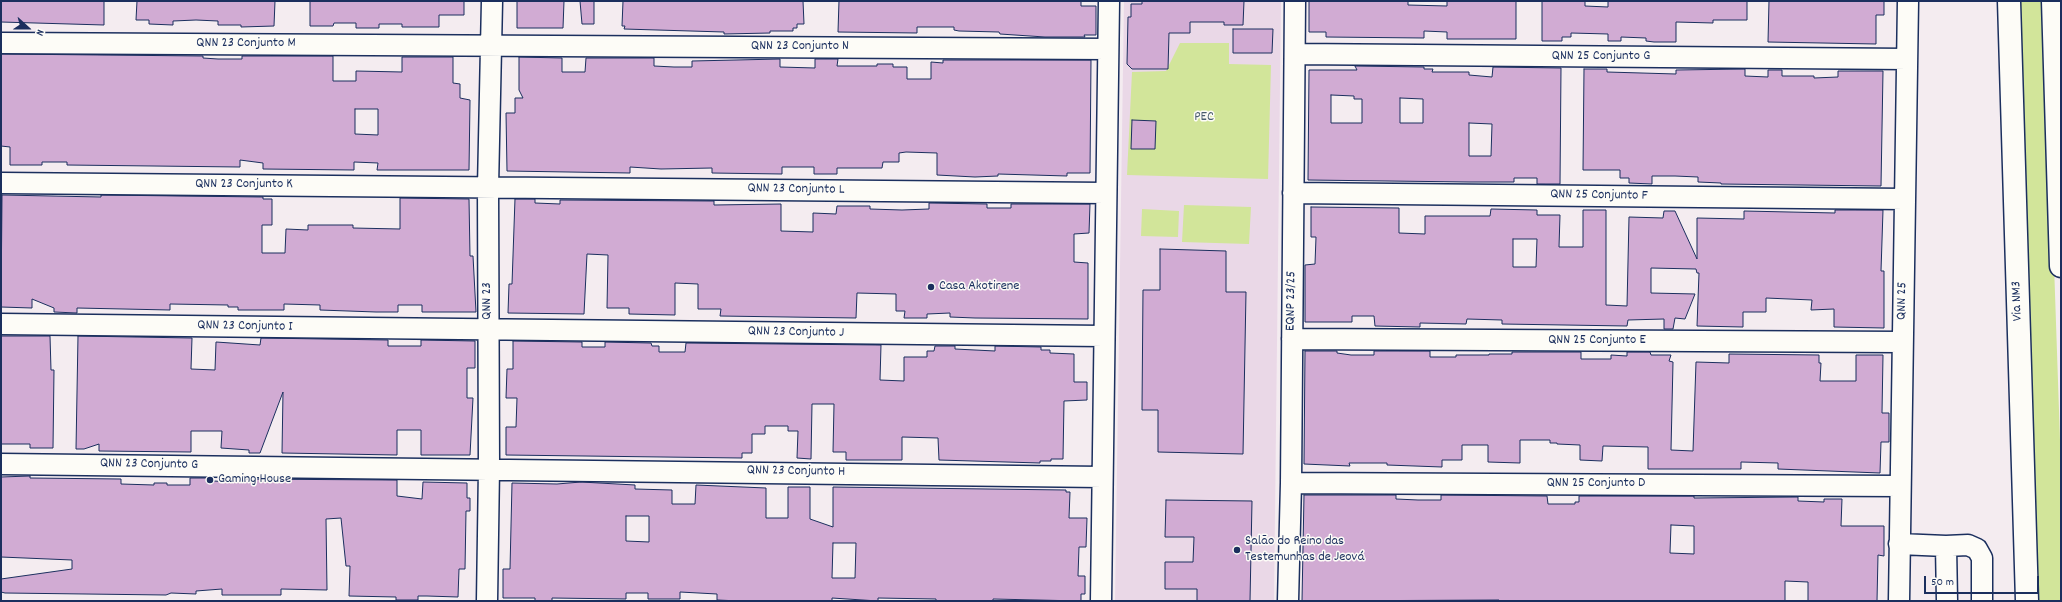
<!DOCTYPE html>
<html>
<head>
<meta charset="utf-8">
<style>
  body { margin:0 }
  #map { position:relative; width:2062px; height:602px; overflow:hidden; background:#f4ecf0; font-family:Dekko,sans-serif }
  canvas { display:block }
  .frame { position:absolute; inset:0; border:2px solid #1b2f5e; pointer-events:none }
  .north { position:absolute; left:8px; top:8px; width:40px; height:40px; -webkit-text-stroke:3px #fdfcf7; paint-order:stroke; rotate:111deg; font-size:11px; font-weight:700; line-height:16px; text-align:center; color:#1b2f5e }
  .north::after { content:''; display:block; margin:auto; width:14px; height:18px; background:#1b2f5e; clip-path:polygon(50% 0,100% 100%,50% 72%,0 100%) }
  .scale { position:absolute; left:1924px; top:576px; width:115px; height:18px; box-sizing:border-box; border:2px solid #1b2f5e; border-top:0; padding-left:5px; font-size:12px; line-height:14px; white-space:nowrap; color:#1b2f5e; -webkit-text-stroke:3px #fdfcf7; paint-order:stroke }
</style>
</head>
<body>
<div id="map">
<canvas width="2062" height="602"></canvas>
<div class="frame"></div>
<div class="north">N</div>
<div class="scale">50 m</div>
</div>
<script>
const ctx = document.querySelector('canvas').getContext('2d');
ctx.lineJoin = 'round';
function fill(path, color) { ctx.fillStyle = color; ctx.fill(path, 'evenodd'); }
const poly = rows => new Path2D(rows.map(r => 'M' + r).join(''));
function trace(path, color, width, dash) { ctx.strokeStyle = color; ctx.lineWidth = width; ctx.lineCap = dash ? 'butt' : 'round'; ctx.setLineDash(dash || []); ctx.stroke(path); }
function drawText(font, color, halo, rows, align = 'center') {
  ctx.font = font + ' Dekko,sans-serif'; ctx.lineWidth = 3; ctx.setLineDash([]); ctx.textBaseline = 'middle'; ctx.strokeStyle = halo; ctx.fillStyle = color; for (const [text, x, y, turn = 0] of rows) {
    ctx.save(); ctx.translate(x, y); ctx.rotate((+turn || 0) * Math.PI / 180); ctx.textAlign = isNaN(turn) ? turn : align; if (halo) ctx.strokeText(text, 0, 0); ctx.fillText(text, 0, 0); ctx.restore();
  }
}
fill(poly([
  [1124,1,1281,1,1274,601,1115,601]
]), '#ead8e7');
fill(poly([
  [2018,1,2045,1,2061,469,2061,601,2036,601],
  [1180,43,1229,43,1229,64,1271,65,1268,179,1127,175,1132,72,1166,71],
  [1184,205,1251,207,1249,244,1182,242],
  [1142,209,1179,211,1178,237,1141,236]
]), '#d2e59a');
const building = poly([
  [1,1,104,1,104,25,1,22,1,1],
  [137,1,275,1,274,26,241,27,241,25,218,25,218,21,196,20,173,21,173,25,149,24,149,20,136,20,137,1],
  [310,1,464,1,464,15,439,15,439,27,402,27,402,24,379,24,379,28,356,28,356,23,334,23,333,26,310,26,310,1],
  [517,1,564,1,563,28,517,28,517,1],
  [580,1,594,1,594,24,582,24,580,1],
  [623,1,803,1,804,24,797,24,797,28,793,28,793,31,770,31,770,33,724,34,724,32,624,29,625,26,622,26,623,1],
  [839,1,1081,1,1081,6,1096,6,1096,35,1084,35,1085,37,1045,37,1000,34,999,32,959,31,954,30,954,27,917,27,917,33,838,32,839,1],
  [1142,1,1244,1,1243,25,1224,25,1224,22,1190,22,1190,33,1169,33,1168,69,1132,69,1127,64,1128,17,1131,17,1131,4,1142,4,1142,1],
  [1309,1,1408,1,1408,5,1447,6,1447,1,1516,1,1516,39,1447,39,1447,32,1424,31,1424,38,1326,37,1326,32,1309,32,1309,1],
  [1542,1,1585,1,1585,6,1608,7,1608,1,1747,1,1747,20,1713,20,1713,23,1676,22,1676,42,1654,42,1646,41,1646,38,1621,37,1621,41,1608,41,1608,34,1571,33,1571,37,1562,37,1562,41,1542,41,1542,1],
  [1769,1,1884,1,1884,15,1876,15,1876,44,1768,42,1769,1],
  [1233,29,1273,29,1272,53,1233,53,1233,29],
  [1,54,203,56,203,58,218,59,242,59,242,56,333,56,333,81,356,81,356,71,402,72,402,57,453,57,453,83,460,84,460,98,470,100,469,170,377,170,378,163,354,162,354,170,263,169,263,163,240,160,240,167,67,165,67,162,42,162,42,165,10,165,10,147,1,146,1,54],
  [355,109,378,109,378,135,355,134,355,109],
  [519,57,562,58,562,72,585,72,586,58,654,58,654,66,674,67,692,67,692,61,780,59,780,67,815,68,815,59,838,59,837,66,877,66,877,64,893,64,893,67,907,67,907,79,931,79,931,62,943,63,943,60,1091,60,1090,173,1067,173,1067,176,998,174,998,176,975,177,937,175,937,153,906,152,899,153,899,162,883,162,882,168,837,168,837,174,814,174,814,167,782,167,782,174,712,173,712,168,661,169,630,167,630,173,507,171,506,113,515,113,515,98,523,98,519,90,519,57],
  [1355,66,1424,67,1424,69,1433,69,1432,72,1469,72,1469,75,1492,77,1493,67,1561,68,1560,184,1537,184,1537,178,1514,178,1514,182,1469,182,1308,180,1309,70,1357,70,1355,66],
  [1331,95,1354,96,1354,99,1362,99,1362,123,1331,123,1331,95],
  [1400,98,1423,99,1423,123,1400,123,1400,98],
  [1469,123,1492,124,1491,156,1469,156,1469,123],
  [1584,69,1607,69,1607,72,1676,74,1676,70,1745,69,1745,76,1768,77,1768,70,1782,70,1782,76,1814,76,1814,78,1838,77,1838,71,1883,71,1881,186,1721,184,1721,183,1698,182,1698,177,1675,176,1652,176,1652,184,1629,183,1629,178,1620,178,1620,170,1583,170,1584,69],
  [1132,120,1156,121,1155,149,1131,149,1132,120],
  [2,195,101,197,101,195,263,197,263,199,272,199,272,225,262,225,262,253,285,253,286,229,308,230,308,225,353,225,353,228,400,229,400,198,469,199,470,256,473,256,476,312,422,312,422,305,398,305,398,312,376,312,320,310,320,305,284,304,284,310,238,310,238,307,228,307,228,305,170,304,170,310,77,308,77,313,54,312,54,308,32,299,32,308,1,307,2,195],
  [515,199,535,199,535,203,560,204,560,200,714,201,714,205,781,204,781,231,813,232,813,213,836,214,837,206,870,206,870,209,902,210,929,209,929,203,987,204,987,208,1011,208,1011,204,1090,204,1089,233,1074,234,1074,262,1088,263,1088,319,975,318,950,317,950,313,927,314,927,318,904,318,905,311,896,311,896,294,857,293,856,318,720,316,721,309,698,309,698,284,675,283,675,315,629,314,629,308,607,308,608,255,587,254,584,314,508,313,509,284,512,284,515,199],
  [1311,207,1399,208,1399,233,1425,234,1425,216,1490,216,1491,209,1537,210,1537,215,1560,215,1559,247,1583,247,1583,210,1606,210,1606,305,1627,306,1629,217,1663,218,1664,211,1675,211,1697,259,1697,218,1744,219,1744,211,1835,213,1835,210,1883,210,1881,271,1884,271,1884,328,1834,327,1834,309,1811,310,1812,300,1766,298,1766,312,1743,312,1743,327,1697,326,1699,273,1697,273,1696,269,1651,268,1651,293,1695,294,1685,319,1675,318,1673,329,1664,329,1664,319,1628,320,1627,326,1502,324,1502,320,1467,319,1466,324,1420,323,1420,327,1375,326,1374,316,1352,316,1352,322,1305,322,1305,265,1315,264,1316,237,1311,237,1311,207],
  [1513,239,1537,239,1536,267,1513,267,1513,239],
  [1160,249,1226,251,1226,292,1246,292,1243,454,1158,452,1158,410,1142,410,1143,290,1160,290,1160,249],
  [1,336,50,336,51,370,54,370,53,448,30,448,30,444,1,444,1,336],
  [78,336,192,338,191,369,215,370,216,342,260,345,261,338,388,340,388,346,421,346,421,340,475,341,475,368,467,368,467,398,473,398,470,455,421,455,421,430,397,430,397,455,282,453,283,392,260,453,249,453,249,450,221,448,222,431,191,431,191,452,99,451,99,444,84,449,76,449,78,336],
  [513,341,582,342,582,347,605,347,605,342,651,343,652,346,659,346,659,352,685,352,686,343,881,345,880,380,904,381,904,357,927,357,927,351,934,351,935,346,955,346,955,349,995,351,995,346,1041,347,1041,350,1050,350,1050,353,1074,354,1074,382,1087,382,1087,400,1064,401,1063,459,1051,459,1051,461,1040,461,1040,463,939,460,938,438,902,437,902,460,846,460,846,452,833,452,834,404,812,404,811,459,797,458,798,431,788,431,788,426,765,426,765,434,752,434,752,453,742,453,742,458,506,455,506,427,516,427,517,398,506,398,507,369,513,369,513,341],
  [1305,351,1337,351,1337,353,1351,355,1374,355,1374,351,1430,351,1430,357,1456,357,1456,355,1489,355,1489,354,1512,354,1512,352,1581,352,1581,359,1611,359,1611,355,1627,356,1627,352,1650,352,1651,355,1671,355,1669,361,1673,362,1671,450,1693,451,1696,362,1729,363,1729,354,1819,355,1819,363,1821,363,1820,381,1856,381,1856,355,1883,355,1882,413,1889,413,1889,442,1881,442,1880,473,1778,469,1778,463,1741,462,1741,469,1648,469,1648,447,1603,446,1602,461,1580,460,1580,445,1557,444,1557,443,1550,443,1550,440,1520,440,1520,463,1488,462,1488,445,1462,445,1462,460,1442,460,1442,467,1387,465,1387,463,1349,463,1350,466,1304,464,1305,351],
  [30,476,30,478,121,479,121,484,154,485,154,483,167,483,167,485,190,485,190,478,213,478,213,481,236,482,236,479,397,480,397,496,422,499,423,482,467,483,467,498,470,498,470,511,466,511,465,569,459,569,458,597,427,596,418,596,418,600,396,600,396,597,349,596,350,566,346,566,341,518,326,519,327,590,281,589,281,595,222,595,222,589,196,591,196,594,171,593,166,595,5,593,1,592,1,579,72,569,72,560,1,557,1,477,30,476],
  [581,482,635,485,635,489,672,490,672,504,695,504,696,485,766,488,766,518,788,518,788,487,810,487,810,519,833,527,833,487,1066,490,1066,492,1070,492,1069,518,1087,518,1086,547,1079,547,1078,576,1085,576,1085,594,1081,594,1081,601,993,599,993,601,936,601,936,599,878,598,878,601,832,598,832,601,740,601,717,600,717,594,680,592,680,599,648,599,648,593,626,593,626,599,552,598,552,601,535,601,535,598,503,598,503,569,510,569,512,483,557,484,581,482],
  [626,516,649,516,649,542,626,541,626,516],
  [833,543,856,543,855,578,832,578,833,543],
  [1304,495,1396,495,1396,499,1418,500,1441,500,1441,495,1547,496,1548,504,1575,504,1575,502,1579,502,1579,496,1694,496,1694,498,1798,497,1798,501,1824,502,1824,499,1842,499,1841,526,1884,526,1884,556,1878,555,1877,601,1808,601,1808,582,1785,581,1785,601,1499,601,1499,600,1302,601,1304,495],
  [1671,525,1694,526,1694,554,1670,553,1671,525],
  [1166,500,1252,501,1250,601,1197,601,1197,589,1165,589,1165,562,1193,562,1194,537,1165,537,1166,500]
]);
fill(building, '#d1abd3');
trace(building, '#1b2f5e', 1);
const minor = poly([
  [1,43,1108,49],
  [1295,54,1907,59],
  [1,183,1105,193],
  [1293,193,1904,199],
  [1,324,1103,336],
  [1292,339,1902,342],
  [1,464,1102,477],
  [1291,483,1900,486],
  [1899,544,1946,546],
  [487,601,489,468,488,187,492,1],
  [1101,601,1109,1],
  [1288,601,1291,483,1295,1],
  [1899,601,1908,1],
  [1947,601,1946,546,1968,545,1977,549,1982,558,1982,601]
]);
const major = poly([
  [2009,1,2027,601],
  [2053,1,2061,266]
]);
trace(minor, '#1b2f5e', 23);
trace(major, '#1b2f5e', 25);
trace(minor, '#fdfcf7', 20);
trace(major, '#fdfcf7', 22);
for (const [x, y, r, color] of [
  [931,287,4,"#1b2f5e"],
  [210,480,4,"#1b2f5e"],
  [1237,550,4,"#1b2f5e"]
]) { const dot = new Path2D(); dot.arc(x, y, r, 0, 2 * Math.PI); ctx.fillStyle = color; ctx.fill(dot); trace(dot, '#fdfcf7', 1.5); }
drawText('14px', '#1b2f5e', '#fdfcf7', [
  ["QNN 23 Conjunto M",246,44],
  ["QNN 23 Conjunto N",800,47],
  ["QNN 25 Conjunto G",1601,57],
  ["QNN 23 Conjunto K",244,185],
  ["QNN 23 Conjunto L",796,190,1],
  ["QNN 25 Conjunto F",1599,196,1],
  ["QNN 23",488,301,-90],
  ["EQNP 23/25",1292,301,-89],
  ["QNN 25",1903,301,-89],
  ["Via NM3",2018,301,-92],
  ["QNN 23 Conjunto I",245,327,1],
  ["QNN 23 Conjunto J",796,333,1],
  ["QNN 25 Conjunto E",1597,341],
  ["QNN 23 Conjunto G",149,465,1],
  ["QNN 23 Conjunto H",796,472,1],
  ["QNN 25 Conjunto D",1596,484]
]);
drawText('14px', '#495c6d', '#fdfcf7', [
  ["PEC",1204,118]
]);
drawText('14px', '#1b2f5e', '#fdfcf7', [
  ["Casa Akotirene",939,287],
  ["Gaming House",218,480],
  ["Salão do Reino das",1245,542],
  ["Testemunhas de Jeová",1245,558]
], 'left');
</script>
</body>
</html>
